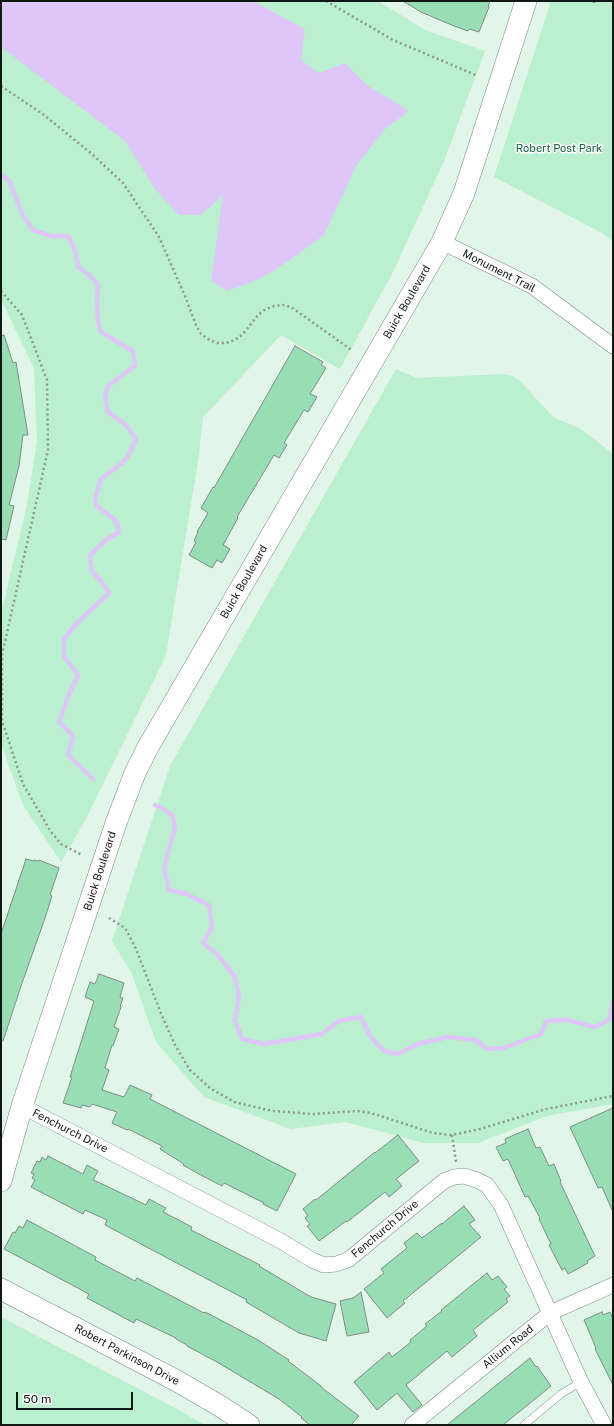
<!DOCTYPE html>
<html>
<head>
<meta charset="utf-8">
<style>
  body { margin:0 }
  #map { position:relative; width:614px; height:1426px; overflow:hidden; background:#e1f5e8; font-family:"Public Sans",sans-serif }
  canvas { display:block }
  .frame { position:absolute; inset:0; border:2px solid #111814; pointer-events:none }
  .scale { position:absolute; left:16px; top:1392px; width:117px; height:18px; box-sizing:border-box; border:2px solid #111814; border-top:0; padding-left:5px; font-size:12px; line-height:14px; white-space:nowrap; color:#111814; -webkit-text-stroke:3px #fff; paint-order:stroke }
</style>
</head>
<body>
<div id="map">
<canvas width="614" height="1426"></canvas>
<div class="frame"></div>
<div class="scale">50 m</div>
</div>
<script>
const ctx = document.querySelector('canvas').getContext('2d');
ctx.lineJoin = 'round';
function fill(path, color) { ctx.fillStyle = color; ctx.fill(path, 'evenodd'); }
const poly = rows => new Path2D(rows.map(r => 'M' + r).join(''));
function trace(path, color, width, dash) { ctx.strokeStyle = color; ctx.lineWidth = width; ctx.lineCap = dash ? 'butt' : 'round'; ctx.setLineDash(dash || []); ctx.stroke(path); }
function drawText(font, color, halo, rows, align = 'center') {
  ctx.font = font + ' "Public Sans",sans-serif'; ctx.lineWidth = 3; ctx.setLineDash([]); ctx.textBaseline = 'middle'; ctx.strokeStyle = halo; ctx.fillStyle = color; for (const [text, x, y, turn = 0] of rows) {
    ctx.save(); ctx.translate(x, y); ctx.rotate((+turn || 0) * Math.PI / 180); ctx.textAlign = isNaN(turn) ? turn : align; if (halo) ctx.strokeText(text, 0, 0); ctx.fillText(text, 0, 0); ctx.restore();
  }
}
fill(poly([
  [1,1,378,1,425,30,485,51,444,161,394,270,340,369,281,335,203,417,198,462,166,655,85,821,61,862,23,805,1,744,1,614,27,505,37,441,34,368,4,306,1,303],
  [551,1,613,1,613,242,602,233,494,177],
  [396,369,416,378,504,374,513,376,520,381,553,417,581,429,613,454,613,1104,547,1116,478,1143,424,1143,345,1122,291,1129,204,1097,156,1042,131,972,112,941,170,766],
  [1,1317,177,1409,205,1425,1,1425]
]), '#baefd0');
fill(poly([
  [1,1,253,1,305,29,301,60,319,73,345,63,367,85,409,111,386,128,356,166,324,235,290,260,262,278,227,291,211,281,223,195,201,215,179,215,155,189,125,141,1,47]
]), '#dec7f8');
trace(poly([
  [1,175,9,180,23,216,33,230,51,236,68,236,75,250,78,267,88,274,98,284,97,297,98,323,101,332,133,351,135,366,108,386,105,397,108,412,126,425,136,439,128,456,122,463,101,479,95,499,97,506,116,521,119,532,106,540,90,555,92,572,100,580,109,593,77,623,64,639,64,656,78,675,70,692,59,722,73,736,68,755,93,779],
  [155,805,162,808,172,815,175,827,164,868,169,890,187,894,209,905,212,927,203,943,217,954,235,977,239,998,235,1020,242,1039,264,1044,322,1034,339,1021,361,1017,370,1036,384,1051,398,1054,418,1044,448,1037,476,1040,487,1049,504,1048,541,1034,546,1021,567,1020,595,1027,609,1020,613,1001]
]), '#dec7f8', 4.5);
const building = poly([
  [403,1,490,1,488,7,489,7,479,32,469,29,468,31,454,26,421,12,403,1],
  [4,335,13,363,16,362,28,435,23,435,19,466,9,505,14,506,6,540,1,539,1,336,4,335],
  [295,346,323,362,321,365,326,368,310,394,317,397,308,412,304,410,284,443,287,445,279,458,274,455,237,517,238,518,223,545,230,549,222,563,217,560,212,568,189,555,196,542,194,541,198,532,197,532,208,513,201,508,213,487,214,488,295,346],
  [26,859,34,861,34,860,38,861,39,860,59,868,50,895,52,896,44,921,21,986,3,1041,1,1041,1,934,26,859],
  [99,974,124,983,120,997,123,998,120,1007,121,1007,114,1027,119,1029,113,1046,112,1045,105,1068,109,1070,102,1090,124,1097,130,1085,152,1095,150,1099,296,1174,277,1211,263,1204,264,1203,224,1183,222,1186,199,1174,183,1165,184,1164,160,1149,162,1146,128,1129,127,1130,112,1123,117,1112,92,1104,90,1107,82,1105,81,1108,63,1103,72,1077,70,1077,94,1001,85,997,90,982,95,984,99,974],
  [613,1108,613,1212,602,1187,598,1188,570,1127,613,1108],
  [528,1129,536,1148,540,1147,549,1166,554,1164,561,1181,560,1182,595,1256,587,1261,588,1263,568,1274,565,1268,562,1270,549,1245,551,1244,539,1219,540,1218,528,1196,525,1197,508,1159,503,1161,496,1147,506,1143,505,1139,528,1129],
  [398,1135,419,1161,396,1179,402,1186,389,1197,385,1192,347,1222,346,1221,319,1241,307,1226,310,1224,305,1218,308,1216,303,1209,315,1199,316,1200,375,1152,375,1153,398,1135],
  [48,1156,83,1174,87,1165,98,1171,93,1180,98,1182,146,1205,149,1199,166,1208,163,1212,192,1227,191,1230,260,1265,259,1266,311,1297,336,1304,326,1341,299,1333,246,1302,247,1300,105,1225,107,1220,85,1210,83,1214,31,1187,35,1180,32,1178,34,1174,31,1173,37,1161,40,1162,42,1157,46,1160,48,1156],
  [464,1206,475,1220,469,1224,481,1237,403,1301,405,1303,387,1318,364,1289,384,1273,381,1269,407,1248,404,1243,417,1233,422,1238,442,1223,442,1224,464,1206],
  [27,1220,96,1257,95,1260,135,1281,137,1278,204,1313,205,1312,230,1325,258,1340,289,1360,288,1361,321,1386,321,1387,359,1416,351,1425,310,1425,301,1418,302,1417,279,1399,217,1362,187,1346,187,1345,176,1339,176,1338,136,1319,134,1323,87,1298,89,1294,4,1249,13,1232,15,1233,19,1226,23,1228,27,1220],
  [487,1273,492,1280,498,1276,507,1287,504,1289,510,1296,506,1299,508,1302,473,1330,477,1336,452,1357,447,1351,406,1385,422,1405,413,1412,397,1393,377,1410,354,1382,389,1352,392,1357,411,1342,410,1340,427,1326,425,1324,442,1311,441,1310,487,1273],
  [361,1292,369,1332,347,1336,340,1301,353,1298,361,1292],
  [602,1312,603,1315,610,1312,613,1319,613,1385,595,1349,596,1348,584,1320,602,1312],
  [530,1358,536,1367,537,1366,551,1386,503,1425,447,1425,530,1358]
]);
fill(building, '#99ddb6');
trace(building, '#7c8f84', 1);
const lane = poly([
  [524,1425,561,1394,581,1382]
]);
const street = poly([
  [442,242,532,286,613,346],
  [22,1106,279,1240,312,1260,324,1265,336,1264,348,1260,444,1181,454,1177,464,1176,477,1180,487,1185,501,1205,581,1382,604,1425],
  [412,1425,550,1313,613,1285]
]);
const secondary = poly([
  [1,1181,22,1106,116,823,135,773,148,747,442,242,464,193,526,1],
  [1,1289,177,1381,220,1406,249,1425]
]);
trace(lane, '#798c80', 8);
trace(street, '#798c80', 16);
trace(secondary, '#798c80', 22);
trace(poly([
  [326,1,393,40,478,76],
  [594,3,594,1],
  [1,86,44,115,93,155,123,183,159,237,185,296,196,325,201,334,208,339,217,343,226,343,235,340,242,335,259,314,266,309,274,306,283,305,291,307,353,351],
  [1,291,22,315,47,380,48,450,2,655,2,721,23,784,51,832,61,844,82,855],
  [109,918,125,928,136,949,162,1016,175,1045,190,1070,210,1088,234,1102,273,1111,313,1114,357,1111,371,1113,433,1133,452,1135,480,1129,546,1109,613,1096],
  [452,1135,456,1162]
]), '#8a988f', 2.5, [2, 3]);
trace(lane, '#fff', 7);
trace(street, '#fff', 15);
trace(secondary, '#fff', 21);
drawText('11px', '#0f603c', '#fff', [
  ["Robert Post Park",559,149]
]);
drawText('11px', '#111814', '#fff', [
  ["Monument Trail",499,271,27],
  ["Buick Boulevard",407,302,-60],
  ["Buick Boulevard",244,582,-60],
  ["Buick Boulevard",100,871,-72],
  ["Fenchurch Drive",70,1131,27],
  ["Fenchurch Drive",385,1229,-40],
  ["Allium Road",508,1347,-39],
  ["Robert Parkinson Drive",127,1355,28]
]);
</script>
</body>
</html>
